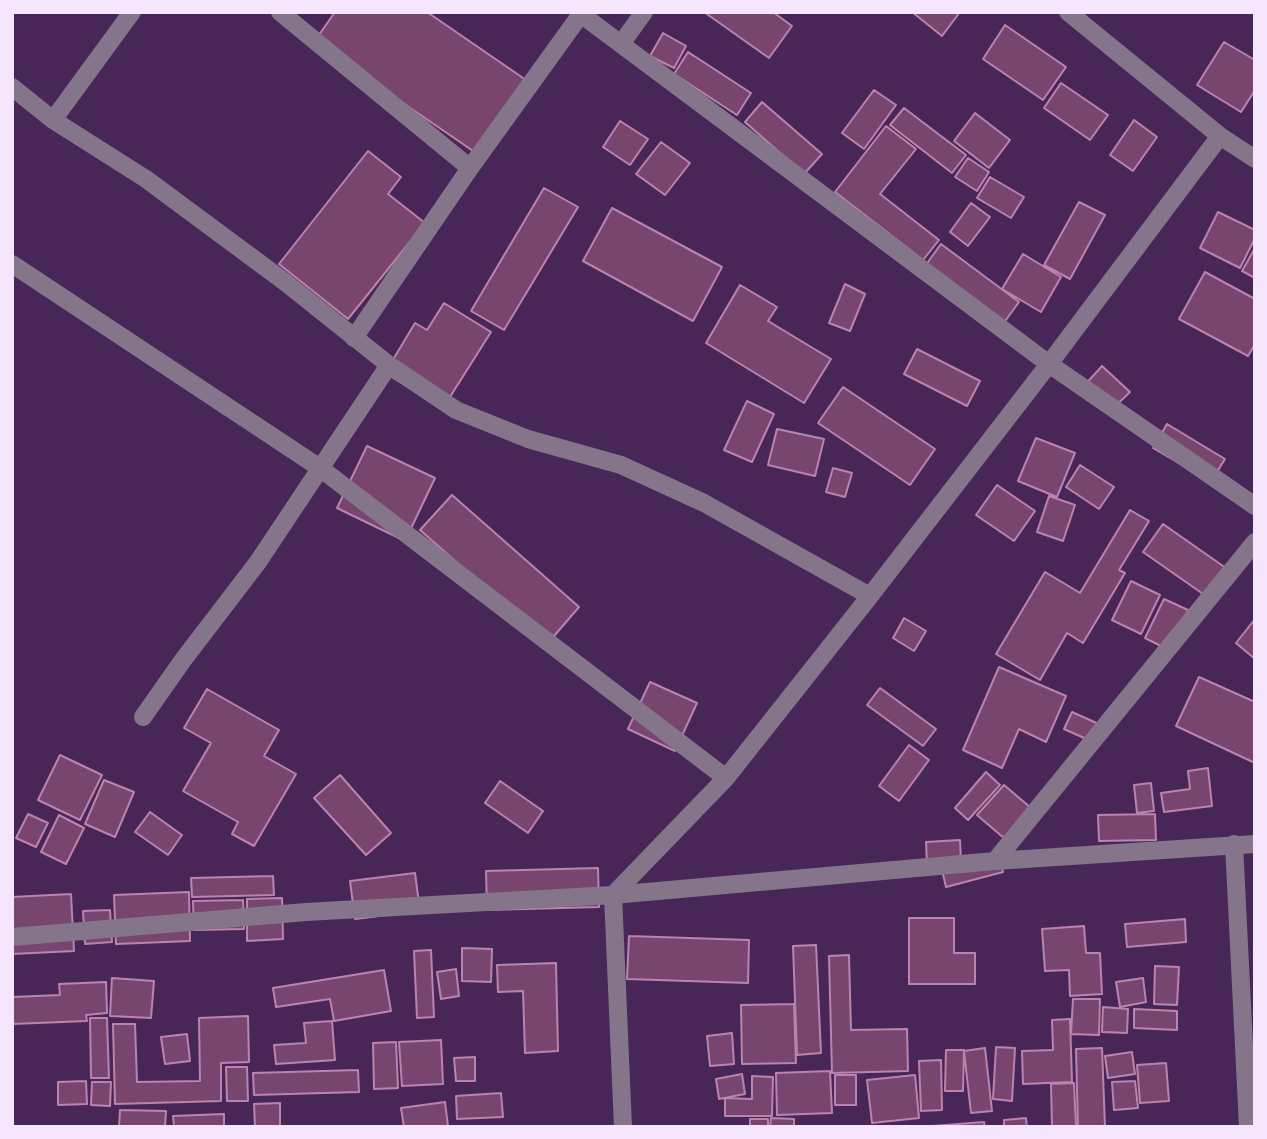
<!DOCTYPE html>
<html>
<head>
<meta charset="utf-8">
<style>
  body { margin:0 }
  #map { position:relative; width:1267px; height:1139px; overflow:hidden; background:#482758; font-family:"Golos Text",sans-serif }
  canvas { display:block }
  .frame { position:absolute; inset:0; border:14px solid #f5e5fd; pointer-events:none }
</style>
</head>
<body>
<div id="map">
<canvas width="1267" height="1139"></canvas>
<div class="frame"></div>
</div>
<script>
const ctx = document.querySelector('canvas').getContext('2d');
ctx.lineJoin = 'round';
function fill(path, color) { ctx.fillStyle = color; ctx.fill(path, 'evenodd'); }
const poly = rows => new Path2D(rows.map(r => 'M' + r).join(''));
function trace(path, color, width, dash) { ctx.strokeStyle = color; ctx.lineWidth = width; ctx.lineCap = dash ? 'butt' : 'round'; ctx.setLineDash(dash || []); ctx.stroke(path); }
const building = poly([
  [335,12,427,12,526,80,476,153,314,42,335,12],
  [704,12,773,12,792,26,769,58,704,12],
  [912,12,960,12,942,36,912,12],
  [1005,25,1066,67,1043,100,983,59,1005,25],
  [663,33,686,46,674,68,650,56,663,33],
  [1224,42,1255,60,1255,90,1241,112,1197,85,1224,42],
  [688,52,751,93,737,115,674,74,688,52],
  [1061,83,1108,115,1090,140,1044,108,1061,83],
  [874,90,896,105,864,149,842,133,874,90],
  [762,102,822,154,804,174,745,122,762,102],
  [904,108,966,155,952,173,890,125,904,108],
  [975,113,1010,140,989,168,954,141,975,113],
  [1134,120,1157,137,1133,171,1110,155,1134,120],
  [620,121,648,139,630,165,603,147,620,121],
  [886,126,916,149,880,194,939,240,923,260,835,192,886,126],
  [661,142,690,163,665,195,636,174,661,142],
  [368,151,401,177,388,194,425,223,348,319,279,264,368,151],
  [968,158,989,172,977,191,955,177,968,158],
  [990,177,1024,197,1011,218,977,198,990,177],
  [544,188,578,207,504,330,471,311,544,188],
  [1079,202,1105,215,1070,279,1044,265,1079,202],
  [971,203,990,217,968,246,950,232,971,203],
  [612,208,722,267,693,321,583,261,612,208],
  [1218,212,1255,230,1255,238,1240,268,1200,248,1218,212],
  [941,244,1019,302,1003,324,925,266,941,244],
  [1255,248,1255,278,1242,271,1255,248],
  [1023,254,1061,277,1041,312,1002,289,1023,254],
  [1205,272,1255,299,1255,344,1248,356,1179,319,1205,272],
  [845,284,865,294,850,331,829,323,845,284],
  [740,285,777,307,768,321,831,359,804,403,706,343,740,285],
  [444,303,491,332,443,408,385,373,415,323,427,330,444,303],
  [917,349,980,381,967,406,904,374,917,349],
  [1102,366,1130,392,1109,412,1083,387,1102,366],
  [843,387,935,449,910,485,818,423,843,387],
  [747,401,774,414,752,462,724,450,747,401],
  [1167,424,1225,459,1211,482,1153,448,1167,424],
  [777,429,824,439,815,476,768,465,777,429],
  [1036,438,1075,453,1057,497,1018,481,1036,438],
  [367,446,435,478,405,541,337,508,367,446],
  [1080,465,1114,487,1099,509,1066,487,1080,465],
  [833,468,852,473,845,497,826,492,833,468],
  [997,485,1035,511,1014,541,976,515,997,485],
  [452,495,579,607,548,643,420,530,452,495],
  [1049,496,1075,505,1063,541,1037,532,1049,496],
  [1130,510,1149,521,1119,570,1125,573,1083,643,1067,633,1040,680,996,654,1045,572,1080,593,1130,510],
  [1163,524,1233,573,1213,601,1143,552,1163,524],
  [1131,581,1160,595,1141,634,1112,620,1131,581],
  [1164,599,1188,610,1169,650,1145,638,1164,599],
  [904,618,926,631,914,651,893,638,904,618],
  [1255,619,1255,659,1236,643,1255,619],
  [999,667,1066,696,1046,742,1019,729,1002,768,963,750,999,667],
  [1199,677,1255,702,1255,763,1176,726,1199,677],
  [650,682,697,703,675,751,628,729,650,682],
  [880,688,936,729,923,746,867,705,880,688],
  [207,689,279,730,264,756,296,774,254,846,232,834,238,822,183,791,211,743,184,728,207,689],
  [1072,712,1101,725,1093,742,1064,729,1072,712],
  [909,745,929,760,899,801,879,786,909,745],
  [60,755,102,775,80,820,38,800,60,755],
  [1208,768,1212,806,1164,812,1161,793,1190,789,1188,771,1208,768],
  [986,772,1000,785,968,820,955,808,986,772],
  [340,775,391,833,366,855,314,798,340,775],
  [104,780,134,792,115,837,85,824,104,780],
  [500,781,543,811,528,833,485,803,500,781],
  [1151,783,1154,811,1137,813,1134,785,1151,783],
  [1004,785,1038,814,1012,845,977,815,1004,785],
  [150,812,182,835,168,855,135,832,150,812],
  [28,814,48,823,36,847,16,838,28,814],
  [1155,814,1156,840,1099,841,1098,815,1155,814],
  [59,815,84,828,66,864,41,852,59,815],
  [960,840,961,861,927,863,926,842,960,840],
  [999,856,1003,872,946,887,942,870,999,856],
  [598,868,599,907,487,910,486,871,598,868],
  [415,873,420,911,355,919,350,881,415,873],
  [273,876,274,895,192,897,191,878,273,876],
  [189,892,190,941,116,944,114,895,189,892],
  [71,894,74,951,12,954,12,897,71,894],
  [282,898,283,939,247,941,247,899,282,898],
  [243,900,244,929,194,930,193,901,243,900],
  [110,910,112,942,85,944,83,911,110,910],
  [909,918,954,918,954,953,975,953,975,984,909,984,909,918],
  [1185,919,1186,942,1127,947,1125,924,1185,919],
  [1084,926,1086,953,1100,953,1102,994,1070,996,1069,970,1045,971,1042,929,1084,926],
  [629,936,749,940,748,983,627,979,629,936],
  [816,945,821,1053,797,1055,793,946,816,945],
  [462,948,492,949,491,982,462,981,462,948],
  [431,950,434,1017,417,1018,414,951,431,950],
  [849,955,851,1030,907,1029,908,1071,832,1073,829,956,849,955],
  [556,963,558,1051,525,1053,523,991,498,992,497,965,556,963],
  [1155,966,1179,967,1177,1005,1154,1004,1155,966],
  [456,969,459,996,441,999,437,972,456,969],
  [384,970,391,1011,334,1021,330,999,276,1007,273,988,384,970],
  [112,978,154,981,151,1018,110,1016,112,978],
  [1143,978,1146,1002,1120,1007,1116,982,1143,978],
  [106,982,107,1013,86,1015,87,1021,12,1024,12,997,60,995,59,984,106,982],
  [1073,999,1100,999,1099,1035,1071,1034,1073,999],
  [794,1004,796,1063,742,1064,741,1005,794,1004],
  [1103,1007,1128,1009,1127,1033,1102,1032,1103,1007],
  [1134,1009,1177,1011,1177,1030,1134,1028,1134,1009],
  [248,1016,249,1062,221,1063,221,1101,115,1104,113,1024,135,1024,137,1082,200,1081,199,1018,248,1016],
  [90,1018,107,1018,109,1078,91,1078,90,1018],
  [1070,1019,1072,1082,1023,1084,1022,1051,1053,1050,1052,1020,1070,1019],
  [332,1021,335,1060,276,1064,274,1045,306,1043,304,1023,332,1021],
  [732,1033,734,1064,710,1066,707,1036,732,1033],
  [187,1034,190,1061,165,1064,161,1037,187,1034],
  [441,1040,443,1084,402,1086,399,1042,441,1040],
  [396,1042,398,1088,374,1089,373,1043,396,1042],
  [996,1047,1015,1048,1012,1101,993,1099,996,1047],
  [985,1048,992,1111,971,1113,964,1051,985,1048],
  [1102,1048,1105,1127,1078,1127,1076,1049,1102,1048],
  [946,1050,964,1050,963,1091,945,1091,946,1050],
  [1132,1052,1135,1074,1108,1078,1105,1056,1132,1052],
  [475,1057,475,1081,456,1081,454,1058,475,1057],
  [941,1060,942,1110,921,1111,919,1061,941,1060],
  [1166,1063,1169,1101,1140,1103,1137,1065,1166,1063],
  [226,1067,247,1067,248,1101,227,1101,226,1067],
  [358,1070,359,1092,254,1095,253,1073,358,1070],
  [830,1071,832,1113,777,1115,776,1073,830,1071],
  [742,1074,745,1094,719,1099,716,1079,742,1074],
  [835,1075,856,1075,856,1105,835,1105,835,1075],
  [915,1075,919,1118,872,1123,867,1080,915,1075],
  [752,1076,773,1077,772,1116,725,1116,725,1098,752,1099,752,1076],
  [86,1081,87,1104,58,1105,58,1082,86,1081],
  [1135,1081,1138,1108,1114,1110,1112,1082,1135,1081],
  [92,1082,111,1082,110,1106,91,1105,92,1082],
  [1074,1083,1076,1127,1052,1127,1051,1084,1074,1083],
  [501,1093,503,1117,457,1119,456,1096,501,1093],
  [445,1102,448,1126,404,1127,401,1108,445,1102],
  [280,1103,280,1127,255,1127,254,1104,280,1103],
  [120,1110,166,1111,165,1127,119,1127,120,1110],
  [224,1114,224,1127,174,1127,173,1116,224,1114],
  [771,1118,794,1119,794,1127,770,1127,771,1118],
  [1026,1118,1027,1127,1004,1127,1004,1120,1026,1118],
  [750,1119,768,1119,768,1127,750,1127,750,1119],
  [984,1122,985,1127,920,1127,984,1122]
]);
fill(building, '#78456f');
trace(building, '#bb83af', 2);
trace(poly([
  [280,12,470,168],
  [578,12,1049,364,1255,506],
  [1068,12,1220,136,1255,159],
  [621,44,644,12],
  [12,87,53,120,146,179,285,282,389,365,456,410,528,439,621,465,704,503,870,596],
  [53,120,132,12],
  [12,264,320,468,726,778],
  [354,338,470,168,581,14],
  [143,717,183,660,258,562,389,365],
  [1234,844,1248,1127],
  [995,861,1255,542],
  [12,937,306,912,613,895,995,861,1255,844],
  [623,1127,613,895,726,778,870,596,1049,364,1220,136]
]), '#84758b', 18);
</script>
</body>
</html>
